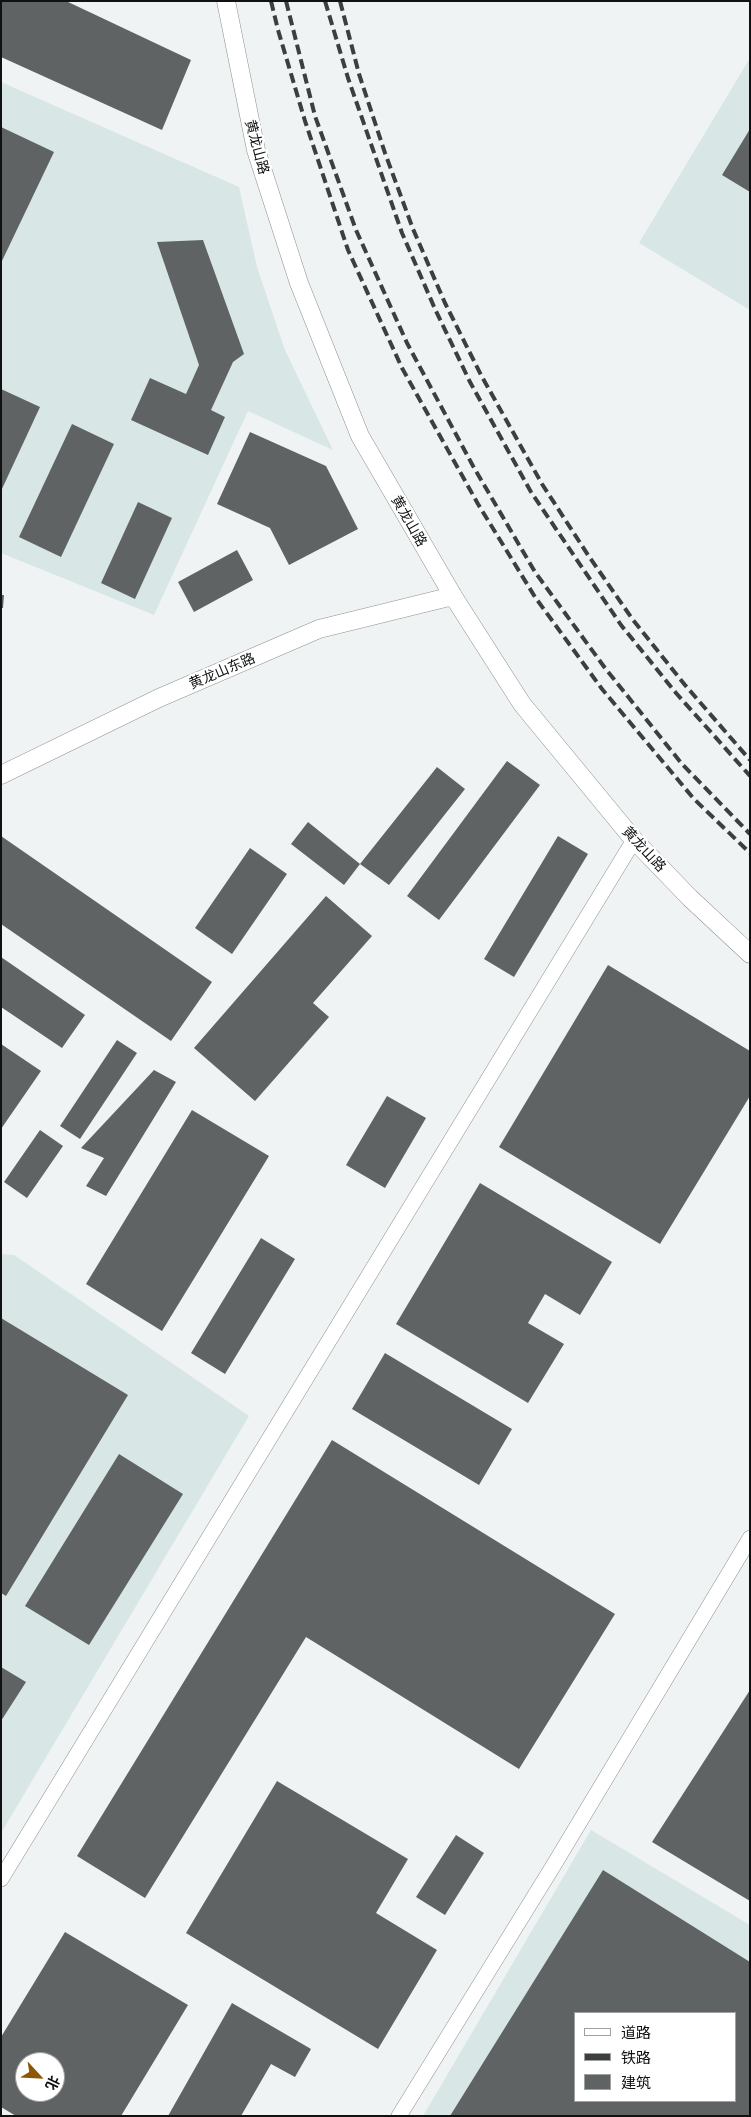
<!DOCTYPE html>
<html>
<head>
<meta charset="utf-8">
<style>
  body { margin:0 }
  #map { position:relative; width:751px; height:2117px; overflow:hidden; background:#eff3f3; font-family:Commissioner,"Noto Sans SC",sans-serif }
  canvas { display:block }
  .frame { position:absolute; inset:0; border:2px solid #101111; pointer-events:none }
  .legend { position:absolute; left:574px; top:2012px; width:162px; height:90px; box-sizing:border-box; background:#fff; border:1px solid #9fa0a0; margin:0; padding:6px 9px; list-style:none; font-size:15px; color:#101111 }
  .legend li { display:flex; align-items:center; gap:10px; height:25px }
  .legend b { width:25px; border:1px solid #9fa0a0 }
  .north { position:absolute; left:15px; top:2052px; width:50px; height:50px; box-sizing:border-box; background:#fff; border:1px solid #9fa0a0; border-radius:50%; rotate:115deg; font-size:14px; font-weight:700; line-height:20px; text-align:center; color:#101111 }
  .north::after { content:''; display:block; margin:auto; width:18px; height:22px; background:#8c5707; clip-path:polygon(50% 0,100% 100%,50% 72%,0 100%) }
</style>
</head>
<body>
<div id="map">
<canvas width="751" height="2117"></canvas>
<div class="frame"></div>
<ul class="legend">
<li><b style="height:6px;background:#fff"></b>道路</li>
<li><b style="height:6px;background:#3d3e3e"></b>铁路</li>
<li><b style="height:14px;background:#606363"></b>建筑</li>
</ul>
<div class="north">北</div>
</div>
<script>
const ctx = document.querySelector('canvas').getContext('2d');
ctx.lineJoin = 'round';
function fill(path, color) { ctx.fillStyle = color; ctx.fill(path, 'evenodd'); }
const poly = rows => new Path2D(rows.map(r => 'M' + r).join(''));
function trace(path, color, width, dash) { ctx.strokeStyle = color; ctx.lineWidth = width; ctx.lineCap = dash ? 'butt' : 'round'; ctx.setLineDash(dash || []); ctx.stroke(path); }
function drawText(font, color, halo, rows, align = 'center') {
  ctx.font = font + ' Commissioner,"Noto Sans SC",sans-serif'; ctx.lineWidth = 4.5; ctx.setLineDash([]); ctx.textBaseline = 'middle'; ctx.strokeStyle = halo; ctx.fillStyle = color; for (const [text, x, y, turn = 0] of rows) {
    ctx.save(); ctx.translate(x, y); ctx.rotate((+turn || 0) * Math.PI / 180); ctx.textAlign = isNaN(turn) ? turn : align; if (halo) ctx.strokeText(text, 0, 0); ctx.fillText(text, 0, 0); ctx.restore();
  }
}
fill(poly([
  [750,58,750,310,639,243],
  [1,82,239,187,257,267,285,350,333,450,248,411,154,615,1,553],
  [1,1254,14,1255,249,1416,1,1833],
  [591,1830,750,1925,750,2116,423,2116],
  [575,2013,735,2013,735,2101,575,2101]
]), '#d9e6e6');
fill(poly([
  [1,1,66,1,191,60,162,130,1,57],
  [1,127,54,152,1,263],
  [750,129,750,192,722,175],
  [203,240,244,354,233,362,211,410,225,417,208,455,131,420,150,378,186,394,199,365,157,242],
  [1,389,40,407,1,491],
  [72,424,114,444,61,557,19,537],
  [250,432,326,466,358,529,289,565,270,528,217,504],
  [138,502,172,518,135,599,101,583],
  [237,550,253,580,194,612,178,582],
  [1,595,4,595,3,608,1,608],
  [507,761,540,785,439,920,407,896],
  [437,767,465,789,389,885,360,864],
  [308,822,360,864,344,885,291,844],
  [1,836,212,982,171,1041,1,924],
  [558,836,588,854,514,977,484,959],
  [250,848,287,874,232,954,195,928],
  [326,896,372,936,313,1003,329,1017,255,1101,194,1048],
  [1,957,85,1015,62,1048,1,1007],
  [608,965,750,1051,750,1096,660,1244,499,1147],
  [117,1040,137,1053,80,1139,60,1126],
  [1,1044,41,1071,1,1129],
  [154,1070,176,1082,106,1196,86,1186,104,1158,81,1148],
  [387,1096,426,1118,385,1188,346,1165],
  [192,1110,269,1156,162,1331,86,1284],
  [40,1130,63,1146,27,1198,4,1182],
  [480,1183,612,1262,580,1315,545,1294,528,1323,564,1344,528,1403,396,1324],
  [261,1238,295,1259,225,1374,191,1353],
  [1,1318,128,1395,6,1596,1,1593],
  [385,1353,512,1429,479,1485,352,1409],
  [332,1440,615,1614,519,1769,306,1637,145,1898,77,1856],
  [119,1454,183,1494,89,1645,25,1606],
  [1,1667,26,1682,1,1721],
  [750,1690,750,1901,652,1842],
  [277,1781,408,1859,376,1913,437,1950,378,2049,186,1933],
  [456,1835,484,1853,445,1915,416,1897],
  [603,1870,750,1962,750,2116,450,2116],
  [575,2013,735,2013,735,2101,575,2101],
  [65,1932,188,2005,121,2116,16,2116,1,2107,1,2037],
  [25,2062,55,2062,55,2092,25,2092],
  [232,2003,311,2049,295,2077,271,2064,241,2116,168,2116]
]), '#606363');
const minor = poly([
  [1,1879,634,840],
  [399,2116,555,1863,750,1538]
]);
const tertiary = poly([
  [226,1,256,150,299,283,360,436,453,596,522,704,634,840,690,898,750,954],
  [1,775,159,698,319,629,453,596]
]);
trace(minor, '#8e9191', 16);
trace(tertiary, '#8e9191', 19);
trace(minor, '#fff', 15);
trace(tertiary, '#fff', 18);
trace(poly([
  [271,1,278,30,305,121,348,250,402,368,478,504,535,597,602,689,694,799,750,853],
  [286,1,315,116,356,230,407,343,473,466,535,572,605,668,682,764,750,834],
  [325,1,348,78,402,233,435,309,470,382,531,492,621,625,676,693,750,776],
  [340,1,359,74,385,153,413,229,445,303,481,375,542,484,588,555,633,620,685,685,750,760]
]), '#3d3e3e', 4, [10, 5]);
drawText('14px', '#101111', '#fff', [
  ["黄龙山路",257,147,75],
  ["黄龙山路",409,521,60],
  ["黄龙山东路",222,671,-23],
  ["黄龙山路",644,849,47]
]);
</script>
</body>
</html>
